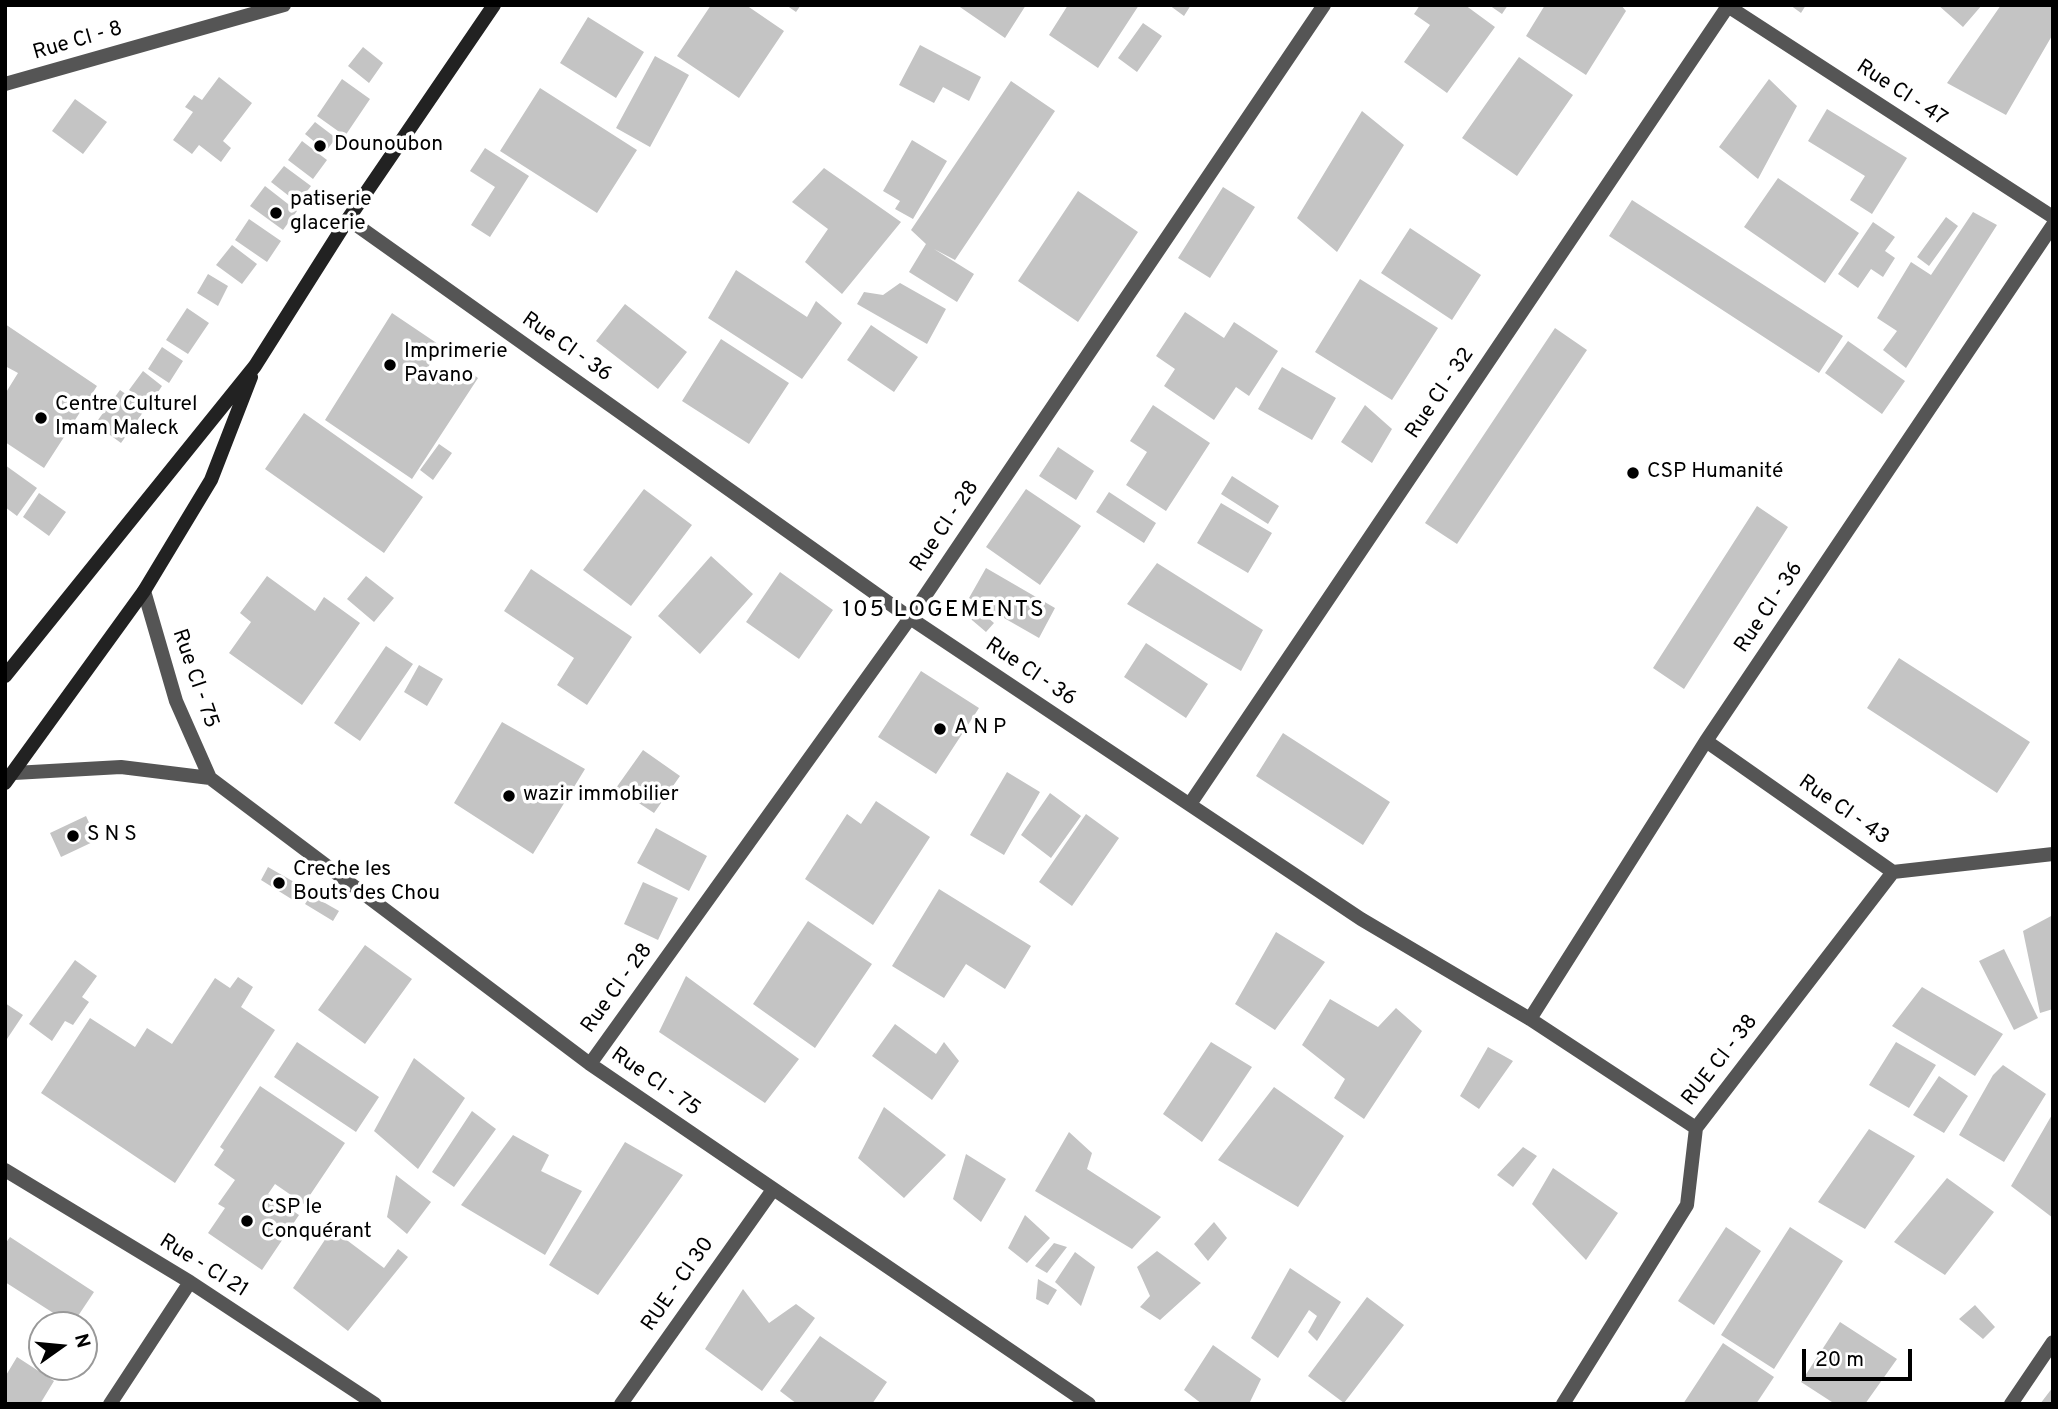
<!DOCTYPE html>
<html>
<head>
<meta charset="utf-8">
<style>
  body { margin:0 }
  #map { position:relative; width:2058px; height:1409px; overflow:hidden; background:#fff; font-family:Overpass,sans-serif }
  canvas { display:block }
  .frame { position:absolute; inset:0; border:7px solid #000; pointer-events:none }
  .north { position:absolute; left:28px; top:1311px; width:70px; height:70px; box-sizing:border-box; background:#fff; border:2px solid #999; border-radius:50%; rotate:75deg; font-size:19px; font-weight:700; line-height:28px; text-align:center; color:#000 }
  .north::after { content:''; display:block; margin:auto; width:24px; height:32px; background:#000; clip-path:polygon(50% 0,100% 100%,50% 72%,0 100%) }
  .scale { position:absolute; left:1802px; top:1349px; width:110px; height:32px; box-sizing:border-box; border:4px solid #000; border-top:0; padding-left:9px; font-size:21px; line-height:24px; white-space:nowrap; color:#000; -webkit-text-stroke:5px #fff; paint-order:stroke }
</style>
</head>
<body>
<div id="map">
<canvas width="2058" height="1409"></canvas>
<div class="frame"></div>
<div class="north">N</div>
<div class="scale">20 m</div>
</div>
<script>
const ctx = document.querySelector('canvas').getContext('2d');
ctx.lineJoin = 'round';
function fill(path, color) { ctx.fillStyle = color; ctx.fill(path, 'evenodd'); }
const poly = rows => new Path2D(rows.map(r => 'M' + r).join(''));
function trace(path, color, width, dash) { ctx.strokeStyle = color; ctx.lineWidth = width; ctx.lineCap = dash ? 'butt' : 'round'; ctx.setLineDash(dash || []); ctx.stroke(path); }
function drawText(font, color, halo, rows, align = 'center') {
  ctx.font = font + ' Overpass,sans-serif'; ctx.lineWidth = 7; ctx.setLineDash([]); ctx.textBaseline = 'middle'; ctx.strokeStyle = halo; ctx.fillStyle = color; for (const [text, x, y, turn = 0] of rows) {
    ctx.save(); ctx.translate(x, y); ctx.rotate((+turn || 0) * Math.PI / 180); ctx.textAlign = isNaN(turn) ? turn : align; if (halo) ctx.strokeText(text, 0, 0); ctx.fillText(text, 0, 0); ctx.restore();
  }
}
fill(poly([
  [711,5,746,5,784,31,739,98,677,56],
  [786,5,801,5,796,12],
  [957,5,1026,5,1005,38],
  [1068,5,1139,5,1098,68,1049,35],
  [1169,5,1191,5,1184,16],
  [1420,5,1465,5,1495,27,1447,93,1404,62,1430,25,1414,14],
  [1489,5,1508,5,1502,14],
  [1545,5,1621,5,1626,11,1586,75,1526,36],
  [1790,5,1806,5,1801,13],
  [1938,5,1982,5,1963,27],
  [2001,5,2053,5,2053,34,2006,115,1947,83],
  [588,17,644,52,616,98,560,63],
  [1143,23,1162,36,1137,72,1118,58],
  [920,45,981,77,969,101,943,87,934,103,899,85],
  [363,47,383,63,369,83,348,66],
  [655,56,689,75,650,147,616,128],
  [1519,57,1573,95,1517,176,1462,138],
  [219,77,252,103,223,141,231,148,221,162,199,145,192,154,173,140,193,112,185,107,194,95,202,100],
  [342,79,370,99,345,136,317,116],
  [1769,79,1797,106,1758,179,1719,147],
  [1011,81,1055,111,955,260,934,249,974,274,957,302,909,272,926,244,911,230],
  [540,88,637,150,597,213,500,151],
  [75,99,107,122,83,154,52,131],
  [1827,109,1907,158,1872,214,1850,200,1865,176,1808,141],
  [1362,111,1404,145,1337,252,1297,218],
  [315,122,336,138,326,151,305,134],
  [912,140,947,161,913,219,895,209,900,201,883,191],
  [302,141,327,160,313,179,288,160],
  [485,148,529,176,490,237,471,225,495,187,470,171],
  [284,166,311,186,298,203,271,182],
  [824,168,901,222,842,294,805,262,828,229,792,202],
  [1778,178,1859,233,1825,283,1744,227],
  [265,186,297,211,283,230,250,206],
  [1223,187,1255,207,1210,278,1178,258],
  [1078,191,1138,232,1078,322,1018,281],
  [1632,200,1843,336,1819,373,1609,236],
  [1973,212,1997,225,1906,368,1883,350,1897,331,1877,318,1911,262,1931,275],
  [1946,217,1958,226,1929,266,1917,257],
  [249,219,281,241,267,262,235,240],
  [1873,222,1895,237,1885,251,1895,258,1883,277,1871,269,1858,288,1838,274],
  [1410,228,1481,275,1452,320,1381,273],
  [232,245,257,264,242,284,216,265],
  [736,270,807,317,816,301,842,323,802,379,708,318],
  [208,274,228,286,218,306,197,293],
  [1360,279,1438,328,1392,400,1315,352],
  [900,283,946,309,927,344,857,304,864,292,883,295],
  [625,304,687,352,658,389,596,341],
  [187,308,209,323,188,354,166,340],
  [1185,312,1224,338,1234,322,1278,351,1249,396,1236,387,1214,420,1164,386,1175,369,1156,356],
  [392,313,441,346,427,369,453,386,464,368,478,378,412,479,325,420],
  [5,324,97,386,44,468,5,442,5,394,18,373,5,366],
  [871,325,918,357,894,392,847,360],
  [1555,328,1587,350,1457,544,1425,523],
  [721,339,789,383,749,444,682,401],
  [1848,341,1905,381,1882,414,1825,373],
  [162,347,183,361,169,383,148,369],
  [1282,367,1336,398,1312,440,1258,409],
  [143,371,162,386,150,404,129,390],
  [120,390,146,408,121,443,95,424],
  [1153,405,1210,443,1166,511,1126,485,1147,452,1130,441],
  [1365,405,1392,429,1372,463,1341,442],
  [304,413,423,497,384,553,265,469],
  [439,444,452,453,433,480,420,470],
  [1058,447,1094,471,1076,500,1039,476],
  [5,465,37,488,17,516,5,507],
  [1232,476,1279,506,1268,524,1221,494],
  [644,489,692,525,631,606,583,570],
  [1026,489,1081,526,1040,585,986,547],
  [1109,492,1156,523,1144,543,1096,512],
  [39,493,66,512,49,536,23,517],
  [1221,503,1272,533,1248,573,1197,543],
  [1757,506,1788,527,1684,689,1653,668],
  [711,556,753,594,700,654,658,616],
  [1157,563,1263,630,1241,671,1127,604],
  [986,568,1055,608,1039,638,969,598],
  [531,569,632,637,587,705,557,685,574,658,504,611],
  [780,572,833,610,799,659,746,622],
  [267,576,315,611,324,597,360,623,302,705,229,653,251,622,240,613],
  [366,576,394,598,374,622,347,599],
  [967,600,994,623,986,632,959,609],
  [1146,643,1208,684,1186,718,1124,677],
  [386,646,413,664,360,741,334,723],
  [1899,658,2030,742,1997,793,1867,708],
  [419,665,443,679,427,706,404,692],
  [921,671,979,708,936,774,878,737],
  [502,722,585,769,533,854,454,803],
  [1283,733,1390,802,1363,845,1256,776],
  [643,750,680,776,654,813,616,788],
  [1007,772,1040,792,1004,855,970,835],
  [1050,793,1081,816,1051,858,1021,835],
  [876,801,930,837,873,925,805,879,847,814,861,824],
  [1086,814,1119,838,1072,906,1039,882],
  [86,816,97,840,61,857,50,833],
  [656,828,707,856,689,891,637,863],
  [268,867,301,886,293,900,261,880],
  [643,882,678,898,658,940,624,924],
  [939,889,1031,946,1005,989,966,964,944,998,892,966],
  [311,895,339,911,333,921,305,904],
  [2053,915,2053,1009,2040,1013,2023,931],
  [808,921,872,964,815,1048,753,1004],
  [1276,932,1325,962,1275,1030,1235,1004],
  [365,945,412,979,365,1044,318,1010],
  [2004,949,2038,1018,2014,1030,1979,961],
  [75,960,97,976,82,997,89,1002,73,1025,65,1021,52,1041,29,1024],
  [686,976,799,1059,765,1103,659,1032],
  [238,977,253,987,241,1007,275,1030,175,1183,41,1093,90,1018,135,1047,147,1028,172,1044,215,978,230,988],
  [1922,987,2003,1034,1975,1076,1892,1026],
  [1330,999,1378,1027,1396,1008,1422,1031,1364,1119,1334,1098,1345,1079,1302,1045],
  [5,1003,23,1015,5,1042],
  [895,1024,936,1054,944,1042,959,1061,932,1100,872,1056],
  [297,1042,379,1097,356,1132,274,1077],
  [1211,1042,1252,1067,1202,1142,1163,1114],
  [1896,1042,1936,1065,1909,1108,1869,1085],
  [1488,1047,1513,1061,1479,1109,1460,1096],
  [414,1058,465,1098,418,1169,374,1131],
  [2003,1065,2046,1094,2004,1162,1959,1135,1993,1075],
  [1939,1076,1968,1096,1944,1133,1913,1115],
  [260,1086,345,1143,304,1204,275,1184,268,1194,299,1215,262,1270,208,1233,225,1208,218,1204,235,1180,214,1165,224,1150,220,1147],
  [1274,1087,1344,1136,1298,1207,1218,1160],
  [884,1107,946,1155,904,1198,858,1158],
  [472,1111,496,1129,454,1187,432,1172],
  [2053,1113,2053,1218,2011,1186],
  [1869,1129,1915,1156,1865,1229,1818,1202],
  [1069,1132,1092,1153,1087,1169,1161,1217,1132,1249,1035,1191],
  [513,1135,549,1155,541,1171,582,1191,545,1255,461,1205],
  [625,1142,683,1175,598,1295,549,1265],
  [1523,1147,1537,1156,1513,1187,1497,1175],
  [966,1154,1006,1179,981,1222,953,1199],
  [1553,1168,1618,1213,1586,1260,1532,1204],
  [396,1175,431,1202,407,1234,387,1217],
  [1947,1178,1994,1212,1945,1275,1894,1242],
  [1025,1215,1050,1238,1027,1263,1008,1248],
  [1214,1222,1227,1238,1208,1261,1194,1244],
  [1726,1227,1761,1251,1714,1325,1678,1301],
  [1790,1227,1843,1261,1774,1369,1721,1335],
  [332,1229,384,1268,398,1249,408,1257,348,1331,293,1288],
  [10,1237,94,1292,72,1325,5,1282,5,1244],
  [1054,1243,1067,1247,1047,1273,1035,1266],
  [1157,1251,1201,1283,1160,1320,1140,1307,1150,1296,1137,1267],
  [1075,1252,1095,1267,1081,1306,1055,1282],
  [1290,1268,1341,1302,1317,1341,1308,1332,1317,1316,1309,1310,1278,1358,1251,1338],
  [1038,1279,1057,1290,1048,1305,1036,1299],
  [743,1289,769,1323,796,1304,815,1318,762,1391,705,1349],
  [1367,1297,1404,1325,1344,1403,1308,1376],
  [1975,1305,1995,1327,1983,1339,1959,1319],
  [1840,1322,1897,1359,1865,1404,1835,1404,1801,1382],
  [820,1336,887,1382,872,1404,797,1404,780,1391],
  [1723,1343,1774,1377,1756,1404,1683,1404],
  [1213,1345,1261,1379,1249,1404,1202,1404,1184,1390],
  [17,1357,54,1381,40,1404,5,1404,5,1377],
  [2053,1387,2053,1404,2040,1404]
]), '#c4c4c4');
trace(poly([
  [1726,5,2053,217],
  [5,84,284,5],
  [348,219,910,618,1361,919,1530,1019,1696,1128],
  [144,591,176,701,210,778,590,1064,1089,1404],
  [1706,741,1893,872,2053,854],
  [14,773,121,767,210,778],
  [1190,804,1728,6],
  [1530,1019,1706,741,2053,225],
  [590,1064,910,618,1324,5],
  [5,1170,190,1282,375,1404],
  [110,1404,190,1282],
  [621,1404,772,1191],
  [1563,1404,1687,1205,1696,1128,1893,872],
  [2011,1404,2053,1342]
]), '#555', 14);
trace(poly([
  [5,676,255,366,348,219,494,5],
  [5,783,144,591,211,480,251,377]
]), '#222', 14);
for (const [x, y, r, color] of [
  [320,146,7,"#000"],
  [276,213,7,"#000"],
  [390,365,7,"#000"],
  [41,418,7,"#000"],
  [1633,473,7,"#000"],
  [940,729,7,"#000"],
  [509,796,7,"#000"],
  [73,836,7,"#000"],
  [279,883,7,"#000"],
  [247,1221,7,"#000"]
]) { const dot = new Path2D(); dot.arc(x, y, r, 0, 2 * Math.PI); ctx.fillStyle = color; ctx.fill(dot); trace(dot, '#fff', 2.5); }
drawText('21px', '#000', '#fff', [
  ["Rue CI - 8",78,42,-16],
  ["Rue CI - 47",1901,94,33],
  ["Rue CI - 36",566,348,35],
  ["Rue CI - 32",1441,394,-56],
  ["Rue CI - 28",946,527,-56],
  ["Rue CI - 36",1770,608,-56],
  ["Rue CI - 36",1030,673,34],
  ["Rue CI - 75",194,679,71],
  ["Rue CI - 43",1843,811,35],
  ["Rue CI - 28",618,989,-54],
  ["RUE CI - 38",1721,1061,-52],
  ["Rue CI - 75",655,1083,35],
  ["Rue - CI 21",203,1267,32],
  ["RUE - CI 30",679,1285,-55]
]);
drawText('21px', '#000', '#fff', [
  ["Dounoubon",334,146],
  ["patiserie",290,201],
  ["glacerie",290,225],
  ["Imprimerie",404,353],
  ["Pavano",404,377],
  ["Centre Culturel",55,406],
  ["Imam Maleck",55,430],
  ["CSP Humanité",1647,473],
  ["A N P",954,729],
  ["wazir immobilier",523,796],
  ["S N S",87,836],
  ["Creche les",293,871],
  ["Bouts des Chou",293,895],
  ["CSP le",261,1209],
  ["Conquérant",261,1233]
], 'left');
ctx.letterSpacing = '2px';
drawText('23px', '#000', '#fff', [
  ["105 LOGEMENTS",944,611]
]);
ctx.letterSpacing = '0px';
</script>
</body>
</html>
